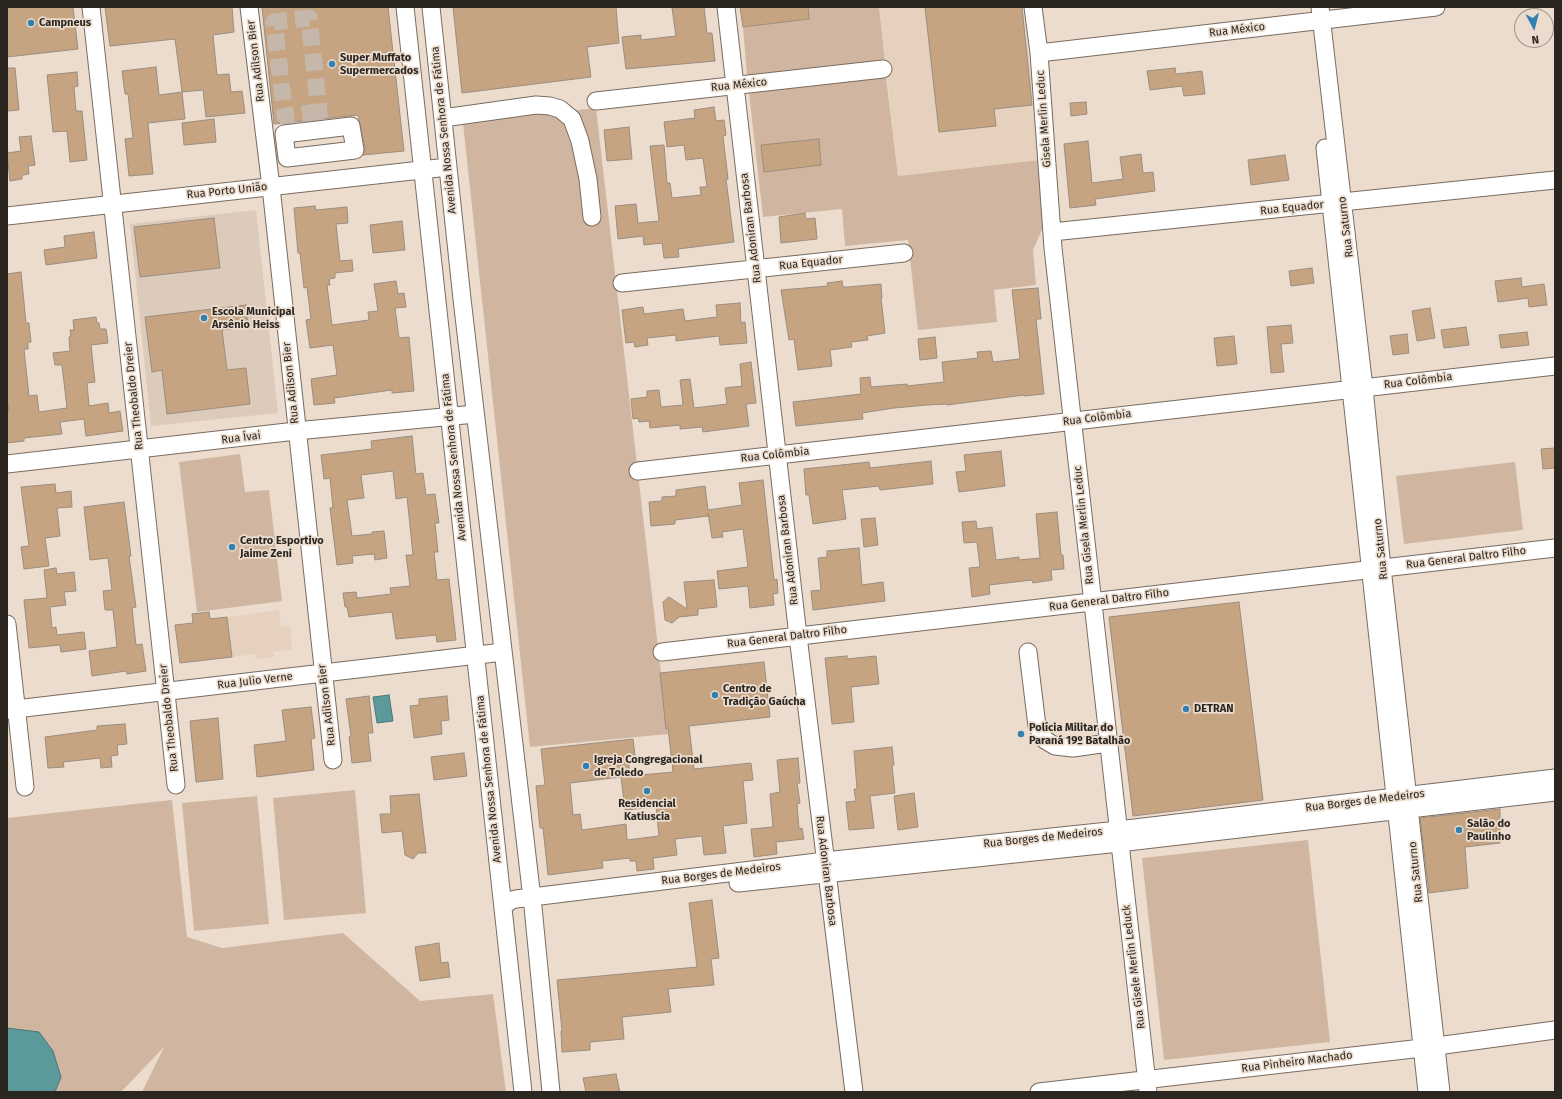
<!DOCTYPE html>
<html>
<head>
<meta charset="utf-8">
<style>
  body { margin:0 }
  #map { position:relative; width:1562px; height:1099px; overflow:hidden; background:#ebdcce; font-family:"Fira Sans",sans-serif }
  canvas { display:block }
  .frame { position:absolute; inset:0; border:8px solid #2c2621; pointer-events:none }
  .north { position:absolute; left:1514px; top:8px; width:40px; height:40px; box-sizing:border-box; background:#ebdcce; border:1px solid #9f9389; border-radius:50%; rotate:173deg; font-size:11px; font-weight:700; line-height:16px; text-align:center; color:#2c2621 }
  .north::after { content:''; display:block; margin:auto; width:14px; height:18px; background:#327fb1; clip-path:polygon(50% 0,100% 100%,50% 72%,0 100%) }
</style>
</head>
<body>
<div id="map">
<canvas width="1562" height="1099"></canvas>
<div class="frame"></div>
<div class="north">N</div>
</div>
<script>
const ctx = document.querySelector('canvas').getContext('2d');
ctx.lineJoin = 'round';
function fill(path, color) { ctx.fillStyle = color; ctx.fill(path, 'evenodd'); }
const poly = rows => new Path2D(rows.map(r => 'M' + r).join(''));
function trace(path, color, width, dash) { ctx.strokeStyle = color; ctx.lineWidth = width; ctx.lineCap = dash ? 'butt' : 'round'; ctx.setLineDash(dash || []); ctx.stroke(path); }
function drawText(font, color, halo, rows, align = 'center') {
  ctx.font = font + ' "Fira Sans",sans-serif'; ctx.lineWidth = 3.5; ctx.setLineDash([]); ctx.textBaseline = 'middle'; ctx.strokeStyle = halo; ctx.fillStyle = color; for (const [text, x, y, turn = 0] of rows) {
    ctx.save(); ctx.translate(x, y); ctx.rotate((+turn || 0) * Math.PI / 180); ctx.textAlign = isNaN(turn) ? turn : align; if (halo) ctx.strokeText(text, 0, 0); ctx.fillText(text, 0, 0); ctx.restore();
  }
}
fill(poly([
  [879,7,1023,7,1040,160,898,176],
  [279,610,281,627,290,626,292,649,273,652,274,657,256,659,255,654,232,657,227,617]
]), '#e6d1be');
fill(poly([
  [256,210,278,413,151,426,130,224]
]), '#dccbbb');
fill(poly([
  [808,7,879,7,885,62,747,76,743,27,809,19],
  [886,77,898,176,1040,160,1047,218,1033,250,1036,285,994,290,997,322,918,330,908,240,845,246,842,209,763,217,749,93],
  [596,108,668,734,530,747,463,123],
  [240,454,245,492,269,490,282,601,197,612,179,462],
  [1515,462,1523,530,1404,544,1396,476],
  [355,790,366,913,284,920,273,798],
  [257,796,269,924,194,931,182,803],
  [172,800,187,937,222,948,343,933,420,1001,493,994,506,1092,142,1092,164,1047,121,1092,7,1092,7,818],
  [1308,840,1330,1042,1164,1060,1142,858]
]), '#d0b6a0');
const water = poly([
  [389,695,393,721,377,723,373,697,389,695],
  [7,1028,39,1032,53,1051,61,1077,55,1092,7,1092,7,1028]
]);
fill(water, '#5b999b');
trace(water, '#4d7676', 1);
const building = poly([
  [7,7,73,7,78,49,7,57,7,7],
  [105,7,232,7,234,32,213,35,217,75,229,74,231,92,242,91,245,113,206,117,203,90,182,92,175,39,110,46,105,7],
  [262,7,388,7,404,151,363,155,365,148,358,115,274,124,262,7],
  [453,7,616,7,619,43,587,47,591,77,462,93,453,7],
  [679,7,704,7,707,33,712,33,715,61,626,69,622,37,641,35,641,40,676,36,672,8,679,7],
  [740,7,808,7,809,19,743,27,740,7],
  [925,7,1022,7,1032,105,994,109,996,126,939,132,925,7],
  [156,67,159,95,182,92,185,119,148,123,153,174,129,176,125,139,133,138,128,94,125,94,122,71,156,67],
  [7,68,15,68,19,110,7,111,7,68],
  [1175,68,1176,74,1202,71,1205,94,1184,96,1182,86,1150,90,1147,71,1175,68],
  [77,72,78,86,74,87,76,111,82,111,87,160,70,162,67,131,53,132,47,75,77,72],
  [1086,102,1087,114,1071,116,1070,103,1086,102],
  [714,107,716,121,724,120,726,135,723,136,728,179,726,179,734,242,678,249,679,257,664,258,662,243,644,245,643,236,618,239,615,206,636,204,638,223,659,221,650,146,664,145,667,183,670,183,672,198,701,195,700,187,707,187,703,158,686,160,684,145,667,147,664,122,695,118,694,110,714,107],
  [214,119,216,142,184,145,182,123,214,119],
  [629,127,632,159,607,161,604,130,629,127],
  [31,136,35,165,28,166,29,174,22,175,22,179,10,181,7,153,21,151,19,137,31,136],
  [819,139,821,165,764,172,761,145,819,139],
  [1088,141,1092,183,1123,179,1120,157,1141,154,1143,173,1153,172,1155,191,1095,199,1096,205,1070,208,1064,144,1088,141],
  [1285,155,1289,180,1251,185,1248,160,1285,155],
  [315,206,316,210,347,207,348,223,336,224,340,261,352,260,353,271,335,273,335,278,329,279,330,285,327,285,332,325,369,320,368,312,378,311,374,284,396,281,398,294,404,293,406,307,395,308,399,338,409,337,414,391,392,393,392,390,334,398,335,403,314,405,311,379,337,375,333,345,310,348,306,320,311,319,307,287,304,288,300,253,298,253,294,208,315,206],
  [805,213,806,219,815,218,817,239,781,243,779,217,805,213],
  [214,218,220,268,140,277,134,227,214,218],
  [402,221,405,250,373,253,370,225,402,221],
  [94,232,97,258,46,265,44,250,65,247,64,236,94,232],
  [1312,268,1314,283,1291,286,1289,271,1312,268],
  [21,272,26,323,29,323,31,342,28,342,28,349,24,349,29,396,37,395,39,412,67,408,62,365,55,365,53,353,70,351,69,337,71,337,70,330,74,330,73,320,96,317,97,323,99,323,100,329,106,329,108,343,91,345,95,382,87,383,89,406,108,403,109,413,120,411,123,431,86,436,84,419,60,422,62,434,24,438,24,441,7,443,7,412,9,412,7,399,7,274,21,272],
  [1521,278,1522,287,1544,284,1547,305,1529,307,1528,298,1498,302,1495,281,1521,278],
  [842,281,843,287,848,287,881,284,882,298,881,298,885,333,867,336,868,340,851,342,852,347,830,350,832,366,798,370,794,339,789,340,781,290,828,286,827,283,842,281],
  [1038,288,1041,319,1036,319,1044,394,1024,396,1024,395,947,405,947,404,927,405,894,408,862,413,863,419,796,426,793,402,861,394,860,378,870,377,871,387,907,384,907,386,944,382,942,362,978,358,977,352,991,351,993,362,1020,359,1012,290,1038,288],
  [740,303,741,323,745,322,747,343,720,345,719,336,676,341,676,335,647,338,648,345,635,347,634,342,626,343,622,310,643,307,644,314,683,309,685,321,717,317,716,305,740,303],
  [246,305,248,327,222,330,227,370,246,368,250,404,167,414,162,370,152,372,145,317,246,305],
  [1430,308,1435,338,1417,341,1412,311,1430,308],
  [1291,325,1293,343,1281,344,1284,372,1271,373,1267,327,1291,325],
  [1466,327,1469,345,1444,348,1441,330,1466,327],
  [1527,332,1529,345,1501,348,1499,335,1527,332],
  [1407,334,1409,353,1393,355,1390,336,1407,334],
  [1234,336,1237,364,1217,366,1214,338,1234,336],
  [935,337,937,358,920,360,918,339,935,337],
  [751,362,756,403,746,404,749,426,703,432,702,427,680,429,680,425,650,428,649,421,639,422,638,418,633,419,631,399,647,397,647,391,659,390,661,407,683,405,680,380,690,379,694,408,727,404,725,388,742,386,740,364,751,362],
  [412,436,416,474,423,473,426,495,435,494,439,523,435,523,438,552,434,552,437,580,449,579,456,640,437,642,436,635,396,639,392,612,349,617,347,607,345,607,343,593,356,592,357,598,391,594,390,588,410,586,406,555,413,555,407,497,396,499,393,471,361,475,364,498,347,500,352,536,372,534,372,532,384,531,387,558,375,560,374,554,352,556,353,563,337,565,330,508,333,508,330,478,324,479,321,455,372,449,371,441,412,436],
  [1555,448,1555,468,1543,469,1541,449,1555,448],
  [1001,451,1005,486,959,492,956,472,966,471,964,455,1001,451],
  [931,461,933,484,880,490,879,486,842,490,846,519,813,524,809,495,806,495,804,469,869,462,870,468,931,461],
  [763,480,774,580,777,579,778,593,773,594,774,605,750,608,748,586,719,589,717,571,748,567,743,529,722,532,723,537,712,538,708,513,708,516,675,520,675,524,651,526,649,502,662,501,662,497,676,496,676,490,705,486,708,510,742,505,739,483,763,480],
  [55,484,56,493,71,491,72,507,57,508,60,536,45,538,49,566,24,569,21,547,29,546,21,487,55,484],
  [124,502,131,556,129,556,136,607,132,608,136,645,142,644,146,671,127,674,126,671,92,676,89,651,117,647,113,610,105,610,103,591,112,590,108,558,90,560,84,507,124,502],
  [1057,512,1061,555,1063,555,1064,569,1051,570,1052,580,1033,583,1032,580,989,585,990,594,972,597,969,568,980,567,977,542,964,543,962,522,976,521,977,529,992,527,996,560,1019,557,1019,560,1040,558,1036,514,1057,512],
  [875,518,878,545,864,547,861,519,875,518],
  [859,548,862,585,883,582,885,601,813,610,811,591,821,590,818,558,827,557,827,551,859,548],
  [56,568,57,574,74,572,76,591,64,592,66,605,50,607,52,628,56,627,57,635,84,632,86,649,61,652,60,645,29,648,24,600,47,598,44,570,56,568],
  [714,580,717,607,698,609,698,615,679,617,672,623,665,620,663,602,669,597,687,609,684,582,714,580],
  [1239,602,1263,800,1133,816,1109,617,1239,602],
  [209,612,210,619,227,617,232,657,180,663,175,625,193,623,192,614,209,612],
  [847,656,847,659,876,656,879,684,851,687,854,722,832,724,825,658,847,656],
  [764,662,770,717,689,726,694,769,751,763,753,780,743,781,747,823,723,826,726,853,704,855,702,836,675,839,677,855,653,858,654,869,637,871,636,861,630,861,630,858,602,861,603,868,548,875,543,828,540,828,539,819,536,786,545,785,541,749,633,739,635,755,628,755,630,776,673,772,668,728,666,729,660,673,764,662],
  [621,777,625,810,656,807,659,836,627,840,626,824,582,830,580,814,573,815,570,783,621,777],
  [369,696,373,733,368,733,371,761,352,763,349,737,351,736,346,699,369,696],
  [447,696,449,720,441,721,442,734,414,738,410,706,419,705,419,699,447,696],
  [311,707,315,738,311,739,314,770,257,777,254,745,286,741,282,710,311,707],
  [218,718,223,779,196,782,190,721,218,718],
  [125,724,127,744,117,745,118,755,111,756,112,767,101,768,100,758,63,762,64,767,48,768,45,737,97,730,97,726,125,724],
  [892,747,894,765,892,766,895,793,870,796,874,828,849,830,846,802,856,801,854,789,857,789,854,751,892,747],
  [464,753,467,776,434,780,431,757,464,753],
  [798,758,800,783,797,783,800,803,797,804,799,829,802,828,804,839,776,842,777,854,754,857,751,829,773,827,770,794,780,792,777,760,798,758],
  [914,793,918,827,898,830,894,796,914,793],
  [419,794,426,853,418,853,413,859,405,855,402,831,382,833,380,814,391,814,390,796,419,794],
  [1500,809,1500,843,1465,847,1468,888,1429,893,1420,818,1500,809],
  [712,900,719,958,711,959,714,985,668,989,671,1012,622,1017,624,1039,590,1042,590,1050,562,1052,561,1031,562,1031,557,980,697,967,689,903,712,900],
  [439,943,441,963,448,962,450,977,420,981,415,947,439,943],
  [616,1074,620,1092,586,1092,583,1078,616,1074]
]);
fill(building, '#c7a481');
trace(building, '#9a8d80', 1);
trace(poly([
  [319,112,285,116,274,22,309,18,319,112,320,119]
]), '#c5b8ab', 17, [17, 8]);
const minor = poly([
  [91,7,176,785],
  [249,7,271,187,333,760],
  [405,7,523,1092],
  [431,7,462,299,533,907,551,1092],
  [726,7,798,636,854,1092],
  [1033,7,1039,53,1053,248,1148,1092],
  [1320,7,1364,388,1382,568,1441,1092],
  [1039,53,1436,7],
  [596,101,883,69],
  [443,118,536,105,550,106,560,109,572,119,580,141,588,179,592,217],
  [351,126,355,150,287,158,284,134,351,126],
  [1325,148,1427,1092],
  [7,216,448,167],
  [1052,232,1555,180],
  [622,283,904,253],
  [7,464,296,431,475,414],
  [638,471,1555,366],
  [7,624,25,787],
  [662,652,1555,548],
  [1028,652,1037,726,1045,740,1055,746,1073,748,1108,743],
  [7,710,503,652],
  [738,883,1119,843,1555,792],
  [503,906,512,900,516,899,825,861,1118,830,1555,778],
  [1039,1092,1422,1048,1555,1030]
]);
trace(minor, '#796b5f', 19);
trace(minor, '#fff', 17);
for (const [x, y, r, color] of [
  [31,23,4,"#327fb1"],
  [332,64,4,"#327fb1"],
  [204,318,4,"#327fb1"],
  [232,547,4,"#327fb1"],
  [715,695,4,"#327fb1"],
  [1186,709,4,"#327fb1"],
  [1021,734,4,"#327fb1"],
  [586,766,4,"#327fb1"],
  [647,791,4,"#327fb1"],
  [1459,830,4,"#327fb1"]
]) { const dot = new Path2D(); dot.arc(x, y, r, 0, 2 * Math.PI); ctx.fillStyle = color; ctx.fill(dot); trace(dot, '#ebdcce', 1.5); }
drawText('bold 11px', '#2c2621', '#ebdcce', [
  ["Campneus",39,23],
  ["Super Muffato",340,58],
  ["Supermercados",340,71],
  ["Escola Municipal",212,312],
  ["Arsênio Heiss",212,325],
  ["Centro Esportivo",240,541],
  ["Jaime Zeni",240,554],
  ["Centro de",723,689],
  ["Tradição Gaúcha",723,702],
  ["DETRAN",1194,709],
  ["Polícia Militar do",1029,728],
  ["Paraná 19º Batalhão",1029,741],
  ["Igreja Congregacional",594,760],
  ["de Toledo",594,773],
  ["Residencial",647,804,"center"],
  ["Katiuscia",647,817,"center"],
  ["Salão do",1467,824],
  ["Paulinho",1467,837]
], 'left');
drawText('11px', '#2c2621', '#ebdcce', [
  ["Rua México",1237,30,-7],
  ["Rua Adilson Bier",256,61,-97],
  ["Rua México",739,85,-6],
  ["Gisela Merlin Leduc",1044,119,-94],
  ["Avenida Nossa Senhora de Fátima",444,130,-96],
  ["Rua Porto União",227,191,-6],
  ["Rua Equador",1292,208,-6],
  ["Rua Saturno",1346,227,-97],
  ["Rua Adoniran Barbosa",751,228,-97],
  ["Rua Equador",811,263,-6],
  ["Rua Colômbia",1418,381,-7],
  ["Rua Adilson Bier",291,383,-96],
  ["Rua Theobaldo Dreier",134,396,-96],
  ["Rua Colômbia",1097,418,-7],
  ["Rua Ívai",241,438,-7],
  ["Rua Colômbia",775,455,-6],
  ["Avenida Nossa Senhora de Fátima",454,457,-96],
  ["Rua Gisela Merlin Leduc",1084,525,-96],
  ["Rua Saturno",1381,549,-96],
  ["Rua Adoniran Barbosa",788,550,-97],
  ["Rua General Daltro Filho",1466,558,-7],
  ["Rua General Daltro Filho",1109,600,-7],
  ["Rua General Daltro Filho",787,637,-7],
  ["Rua Julio Verne",255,681,-7],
  ["Rua Adilson Bier",327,705,-97],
  ["Rua Theobaldo Dreier",169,718,-96],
  ["Avenida Nossa Senhora de Fátima",489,779,-96],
  ["Rua Borges de Medeiros",1365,801,-7],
  ["Rua Borges de Medeiros",1043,838,-6],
  ["Rua Adoniran Barbosa",826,871,83],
  ["Rua Saturno",1416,872,-96],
  ["Rua Borges de Medeiros",721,874,-7],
  ["Rua Gisele Merlin Leduck",1134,967,-97],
  ["Rua Pinheiro Machado",1297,1062,-7]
]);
</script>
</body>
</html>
